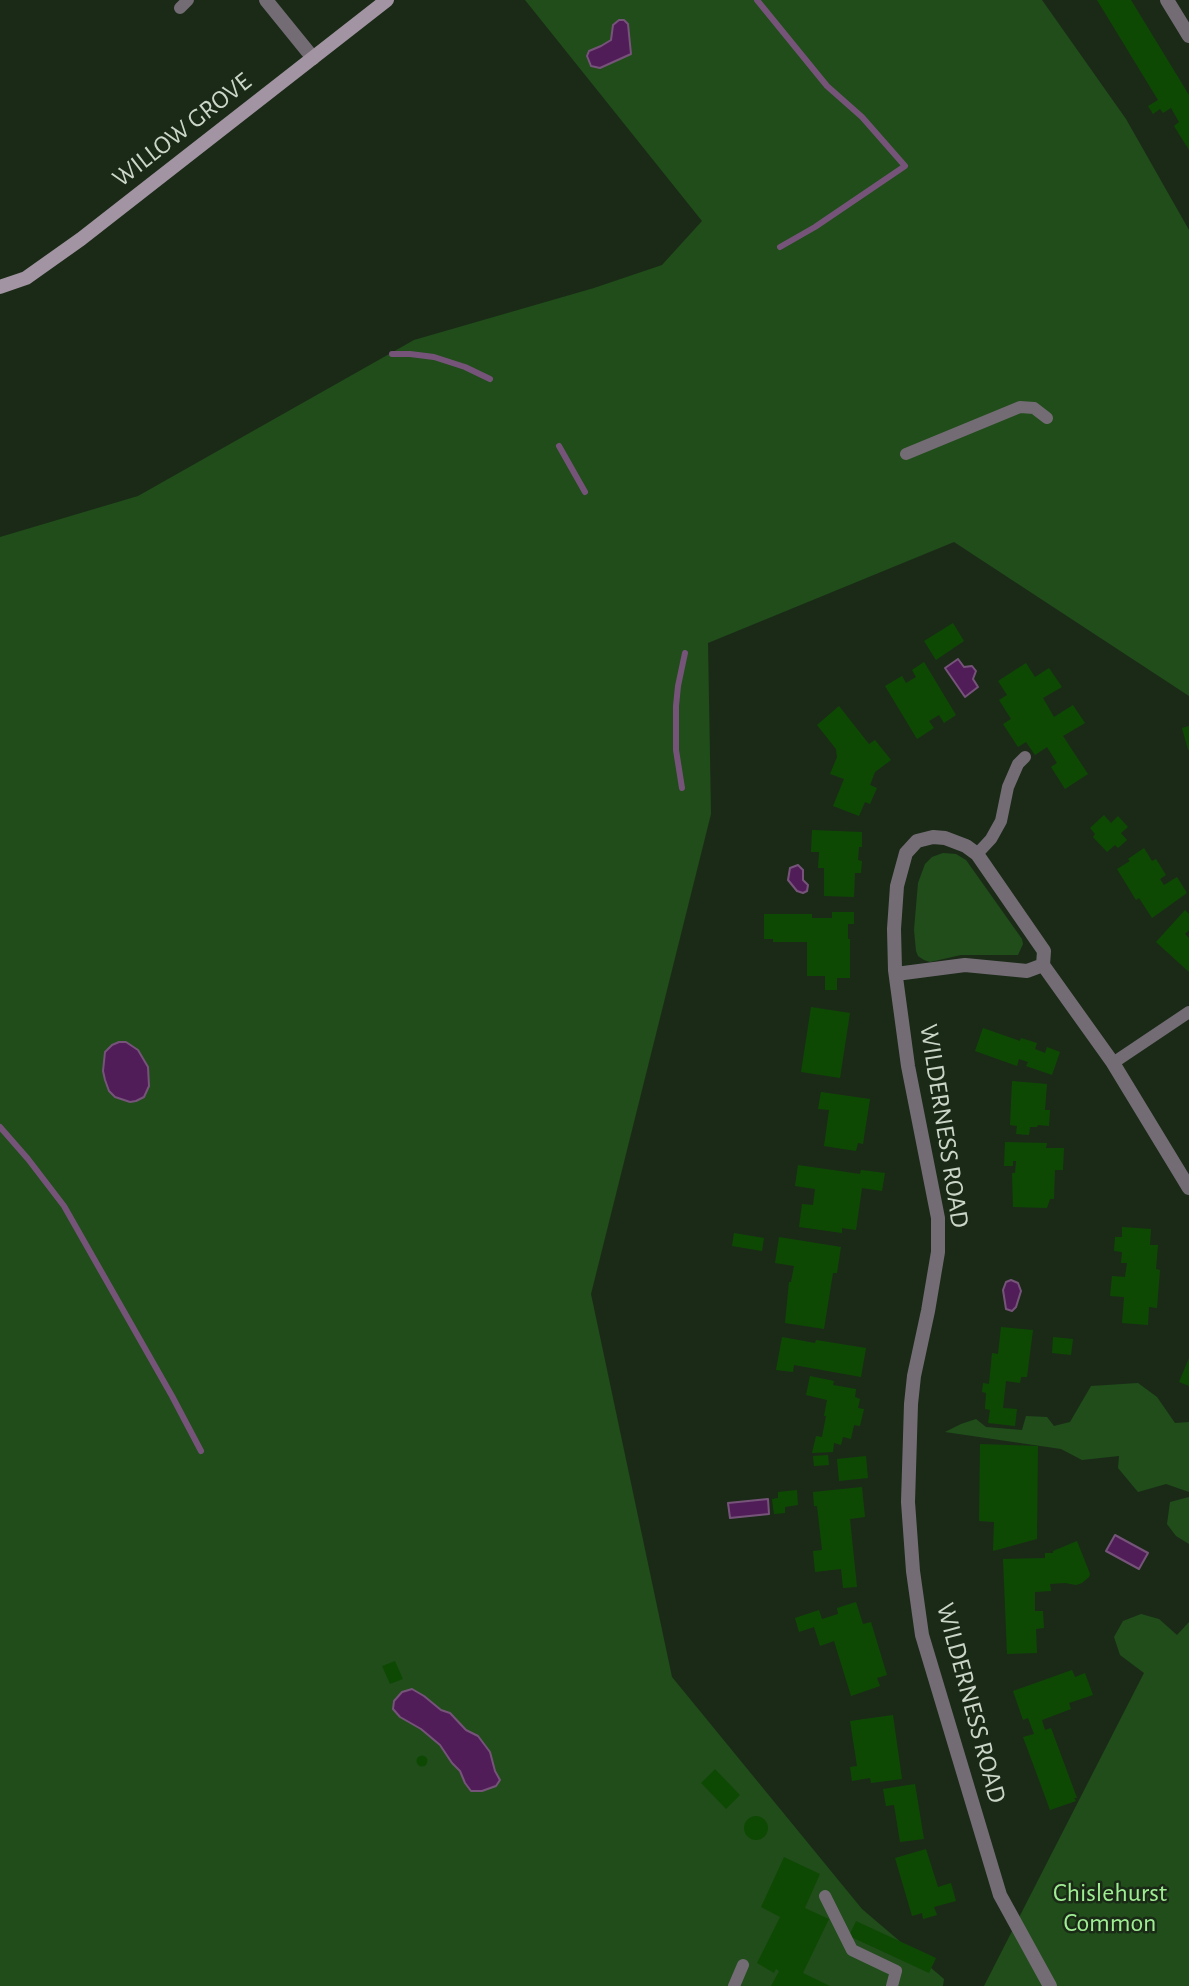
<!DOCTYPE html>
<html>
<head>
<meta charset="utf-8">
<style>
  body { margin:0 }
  canvas { display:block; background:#1a2a17 }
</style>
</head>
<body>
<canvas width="1189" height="1986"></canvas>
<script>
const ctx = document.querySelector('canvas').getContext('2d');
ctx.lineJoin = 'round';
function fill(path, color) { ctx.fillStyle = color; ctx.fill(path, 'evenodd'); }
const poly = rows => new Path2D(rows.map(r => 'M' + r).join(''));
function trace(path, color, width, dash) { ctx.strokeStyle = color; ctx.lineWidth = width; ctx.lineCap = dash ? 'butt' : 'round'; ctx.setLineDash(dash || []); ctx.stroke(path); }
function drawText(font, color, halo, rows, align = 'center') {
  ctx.font = font + ' "Alegreya Sans",sans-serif'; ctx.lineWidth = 5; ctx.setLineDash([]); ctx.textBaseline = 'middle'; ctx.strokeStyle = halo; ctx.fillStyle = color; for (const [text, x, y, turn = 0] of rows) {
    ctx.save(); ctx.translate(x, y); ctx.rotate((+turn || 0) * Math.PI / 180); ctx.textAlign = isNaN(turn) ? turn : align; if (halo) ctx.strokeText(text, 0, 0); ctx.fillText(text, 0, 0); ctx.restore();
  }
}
fill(poly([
  [525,0,1042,0,1126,119,1189,230,1189,696,954,542,708,643,711,814,591,1294,672,1677,862,1909,944,1979,943,1986,0,1986,0,537,138,496,414,340,594,288,662,265,702,221],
  [943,853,956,854,966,860,1022,939,1023,944,1018,955,961,955,930,962,924,960,918,956,916,951,914,930,918,883,925,864,932,857],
  [1138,1383,1157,1397,1175,1423,1189,1422,1189,1492,1166,1484,1138,1492,1118,1468,1119,1456,1082,1460,1061,1449,945,1432,961,1424,976,1419,986,1427,1022,1430,1026,1416,1047,1417,1054,1426,1070,1422,1091,1386],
  [1189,1497,1189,1544,1176,1536,1167,1524,1170,1502],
  [1141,1614,1159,1619,1177,1635,1189,1622,1189,1986,984,1986,1144,1673,1120,1655,1114,1637,1123,1621]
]), '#204d1a');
const water = poly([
  [619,20,624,20,628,24,631,54,600,68,591,66,587,56,589,51,601,46,611,40,613,25,619,20],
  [958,659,964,667,972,666,976,671,973,679,978,687,965,697,945,668,958,659],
  [798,865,803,870,803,880,808,885,807,891,803,893,797,891,788,880,790,868,798,865],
  [119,1042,126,1042,138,1050,148,1067,149,1086,144,1097,136,1101,130,1102,115,1097,109,1091,105,1080,103,1071,105,1052,112,1045,119,1042],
  [1011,1280,1018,1283,1021,1291,1016,1307,1012,1311,1006,1309,1003,1290,1006,1282,1011,1280],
  [768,1499,769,1514,730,1518,728,1503,768,1499],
  [1115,1535,1148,1553,1139,1569,1106,1551,1115,1535],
  [412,1689,424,1696,441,1710,450,1713,466,1730,478,1736,490,1752,495,1771,500,1780,496,1786,482,1791,471,1791,465,1783,460,1771,452,1763,440,1745,421,1729,400,1717,393,1709,394,1701,402,1692,412,1689]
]);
fill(water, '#511d58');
trace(water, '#76547a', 2);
trace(poly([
  [757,0,827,86,862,117,905,166,815,227,780,247],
  [392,354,410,354,434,357,465,367,490,379],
  [559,446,585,492],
  [682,788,676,750,676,706,678,686,685,653],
  [0,1127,28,1159,64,1206,172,1396,201,1451]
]), '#76547a', 6);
fill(poly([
  [1097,0,1131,0,1189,95,1189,150,1174,126,1179,122,1171,108,1163,113,1160,109,1153,114,1148,106,1158,100],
  [953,623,964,641,936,660,924,641],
  [924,662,956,715,944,723,939,715,929,721,934,728,917,739,885,686,902,676,906,683,916,677,912,670],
  [1026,663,1035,677,1049,668,1062,687,1043,698,1054,717,1073,705,1085,723,1063,736,1088,774,1065,789,1051,767,1057,763,1047,747,1035,755,1026,742,1018,747,1003,724,1011,719,999,700,1007,695,998,681],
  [839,706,869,744,875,740,891,760,875,772,870,785,877,788,870,804,865,802,859,816,833,806,844,779,830,774,837,757,836,749,817,725],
  [1189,726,1189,750,1188,750,1182,728],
  [1104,815,1111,823,1118,816,1128,827,1121,833,1127,840,1118,848,1115,845,1107,852,1093,837,1095,834,1090,828],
  [812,830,862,832,862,847,859,847,858,860,862,861,861,873,855,873,854,897,824,896,824,868,818,868,819,852,811,852],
  [1144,848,1152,861,1156,859,1166,875,1160,879,1164,885,1177,877,1187,893,1152,918,1139,898,1136,900,1117,869,1130,861,1128,859],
  [1185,910,1189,914,1189,930,1185,934,1189,938,1189,972,1156,942],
  [832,912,854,912,854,924,848,924,848,939,850,939,850,978,837,978,837,990,825,990,825,976,807,976,807,942,773,942,773,939,764,939,764,914,812,914,812,918,832,918],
  [811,1007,850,1013,840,1078,801,1072],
  [983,1028,1020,1041,1021,1038,1037,1043,1035,1049,1045,1053,1047,1047,1060,1052,1052,1075,1026,1066,1028,1062,1019,1059,1017,1066,975,1051],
  [1012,1081,1047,1084,1045,1110,1050,1110,1049,1126,1038,1125,1037,1127,1030,1127,1029,1135,1016,1134,1017,1126,1010,1125],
  [821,1092,870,1099,863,1144,858,1143,856,1151,824,1146,829,1110,818,1109],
  [1005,1142,1047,1143,1046,1148,1064,1148,1063,1170,1055,1170,1054,1199,1050,1199,1047,1208,1013,1207,1012,1173,1015,1173,1016,1161,1013,1161,1013,1166,1004,1166],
  [798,1165,860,1174,861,1170,885,1173,882,1191,862,1188,856,1230,842,1228,842,1233,799,1227,802,1204,813,1205,815,1189,795,1186],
  [1122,1227,1151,1229,1150,1245,1158,1245,1156,1269,1160,1270,1157,1308,1149,1307,1148,1325,1122,1323,1124,1297,1110,1296,1112,1276,1125,1277,1127,1263,1121,1263,1122,1252,1114,1251,1115,1237,1122,1237],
  [734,1233,764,1238,762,1251,732,1246],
  [779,1237,841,1247,837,1273,833,1273,824,1329,785,1323,789,1282,791,1282,794,1266,775,1263],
  [1001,1327,1033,1330,1027,1377,1021,1377,1020,1383,1006,1381,1003,1408,1017,1409,1015,1426,988,1423,990,1410,985,1409,986,1393,982,1392,983,1383,989,1384,992,1353,998,1354],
  [782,1337,815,1343,816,1340,866,1348,861,1377,794,1365,793,1372,776,1370],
  [1053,1337,1073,1339,1071,1355,1052,1353],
  [1189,1358,1189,1386,1179,1382],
  [810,1376,834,1381,833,1385,856,1389,855,1397,860,1399,858,1408,864,1409,860,1426,854,1425,851,1439,843,1437,841,1445,834,1443,833,1452,812,1453,816,1436,822,1437,826,1416,824,1416,827,1400,806,1395],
  [980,1444,1038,1446,1037,1539,993,1551,994,1522,979,1521],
  [828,1455,829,1465,814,1466,813,1456],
  [866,1456,868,1478,839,1481,837,1459],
  [862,1487,865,1517,850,1519,857,1587,843,1588,841,1569,815,1572,813,1551,822,1550,817,1506,814,1506,813,1492],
  [797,1490,798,1505,785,1507,785,1513,774,1514,772,1499,778,1498,778,1492],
  [1077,1541,1090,1574,1089,1577,1082,1583,1076,1585,1065,1583,1050,1584,1051,1591,1035,1592,1035,1611,1043,1611,1044,1628,1036,1629,1037,1653,1007,1654,1003,1559,1045,1558,1045,1553,1053,1553,1053,1551],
  [856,1602,863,1624,871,1622,887,1675,877,1678,880,1686,851,1696,834,1641,820,1646,814,1627,799,1632,795,1618,819,1610,822,1619,838,1614,837,1608],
  [395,1661,403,1679,390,1684,382,1666],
  [1072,1670,1075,1677,1085,1673,1093,1695,1069,1703,1071,1709,1042,1720,1045,1730,1051,1728,1077,1798,1074,1798,1076,1801,1050,1810,1023,1737,1034,1734,1028,1718,1023,1720,1013,1691],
  [893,1715,902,1779,871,1783,870,1778,852,1781,850,1767,857,1766,850,1721],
  '416.5 1761a5.5 5.5 0 1 1 11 0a5.5 5.5 0 1 1-11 0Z',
  [715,1769,740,1795,726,1809,701,1783],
  [915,1784,924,1839,900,1842,894,1805,886,1806,883,1789],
  '744 1828a12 12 0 1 1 24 0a12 12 0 1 1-24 0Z',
  [926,1849,938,1887,951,1883,956,1901,934,1907,937,1915,923,1919,922,1913,912,1916,895,1858],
  [784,1857,820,1874,805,1908,829,1919,803,1973,830,1986,771,1986,779,1971,776,1969,774,1973,757,1963,780,1917,761,1907],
  [856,1921,936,1958,929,1973,849,1936]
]), '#0e4904');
trace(poly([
  [180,8,188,0],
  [906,454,1020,407,1034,408,1047,418],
  [977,854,991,839,1001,821,1008,787,1018,764,1025,757],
  [1113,1063,1189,1012],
  [825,1896,852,1950,896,1971,892,1986],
  [734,1986,743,1965]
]), '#746c75', 12);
trace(poly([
  [266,0,313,58],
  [1167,0,1189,36],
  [896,974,965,965,1027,971,1043,965],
  [1050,1986,1000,1895,922,1635,913,1571,908,1502,911,1404,914,1376,928,1311,938,1252,938,1218,908,1066,895,970,894,929,897,886,906,853,917,841,933,837,945,838,966,846,977,854,1044,951,1043,965,1113,1063,1189,1188]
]), '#746c75', 14);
trace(poly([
  [0,287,26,278,81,239,387,0]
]), '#a294a3', 14);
drawText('26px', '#cbd6c9', '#1a2a17', [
  ["WILLOW GROVE",182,130,-38],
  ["WILDERNESS ROAD",944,1126,81],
  ["WILDERNESS ROAD",971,1703,75]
]);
drawText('26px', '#9fed93', '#1a2a17', [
  ["Chislehurst",1110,1893],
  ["Common",1110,1923]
]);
</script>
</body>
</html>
